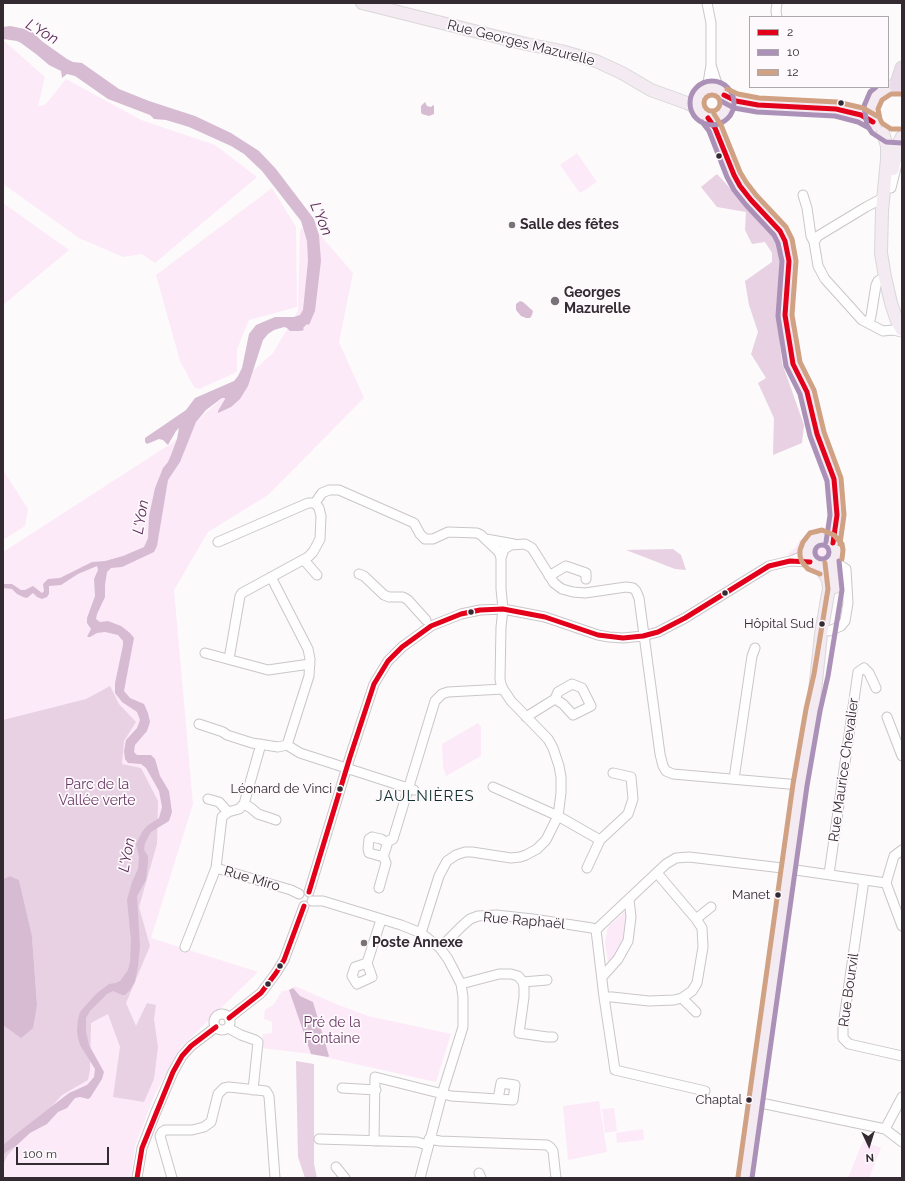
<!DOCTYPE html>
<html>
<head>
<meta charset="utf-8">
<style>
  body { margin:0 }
  #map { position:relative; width:905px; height:1181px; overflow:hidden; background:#fcfafb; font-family:Raleway,sans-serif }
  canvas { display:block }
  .frame { position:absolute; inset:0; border:4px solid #332b31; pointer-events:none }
  .legend { position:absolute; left:749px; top:16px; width:140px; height:72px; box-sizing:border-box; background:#fdf9fc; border:1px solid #aca7ab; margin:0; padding:5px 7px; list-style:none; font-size:12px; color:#332b31 }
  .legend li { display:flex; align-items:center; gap:8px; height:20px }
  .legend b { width:20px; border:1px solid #aca7ab }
  .north { position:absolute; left:849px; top:1125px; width:40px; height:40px; -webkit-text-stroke:3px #fdf9fc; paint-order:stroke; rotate:176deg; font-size:11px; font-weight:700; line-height:16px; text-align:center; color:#332b31 }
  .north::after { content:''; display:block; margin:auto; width:14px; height:18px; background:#332b31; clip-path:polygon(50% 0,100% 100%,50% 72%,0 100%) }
  .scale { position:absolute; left:16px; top:1147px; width:93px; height:18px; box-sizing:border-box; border:2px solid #332b31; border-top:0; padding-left:5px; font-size:12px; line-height:14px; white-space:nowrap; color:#332b31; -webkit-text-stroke:3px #fdf9fc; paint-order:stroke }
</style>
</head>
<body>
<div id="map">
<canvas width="905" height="1181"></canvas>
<div class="frame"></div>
<ul class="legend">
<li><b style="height:5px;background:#e2001a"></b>2</li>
<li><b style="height:5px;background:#ab91b7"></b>10</li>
<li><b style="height:5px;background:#d1a183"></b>12</li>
</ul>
<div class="north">N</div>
<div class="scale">100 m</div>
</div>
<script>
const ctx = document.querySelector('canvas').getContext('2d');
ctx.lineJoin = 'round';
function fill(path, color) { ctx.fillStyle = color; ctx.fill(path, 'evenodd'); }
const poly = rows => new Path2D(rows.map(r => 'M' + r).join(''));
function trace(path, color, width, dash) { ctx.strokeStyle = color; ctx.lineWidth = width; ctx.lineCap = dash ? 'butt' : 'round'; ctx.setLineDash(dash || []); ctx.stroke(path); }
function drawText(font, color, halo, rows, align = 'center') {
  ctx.font = font + ' Raleway,sans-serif'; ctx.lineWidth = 3.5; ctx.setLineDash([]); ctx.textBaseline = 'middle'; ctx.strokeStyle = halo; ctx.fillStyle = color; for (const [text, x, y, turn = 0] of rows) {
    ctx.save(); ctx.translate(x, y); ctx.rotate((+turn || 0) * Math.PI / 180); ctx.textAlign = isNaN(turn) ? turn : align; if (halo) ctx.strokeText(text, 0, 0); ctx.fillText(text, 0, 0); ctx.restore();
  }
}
fill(poly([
  [3,40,45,77,38,106,45,105,66,79,141,120,215,145,257,177,155,263,142,254,123,257,79,238,3,184],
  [577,153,597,182,580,193,560,165],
  [272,188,296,227,297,307,249,320,237,349,237,372,199,389,194,387,180,361,156,275],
  [3,203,69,250,3,305],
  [309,222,353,273,339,342,364,398,268,495,208,532,174,590,193,804,151,938,258,972,180,1048,154,1096,135,1146,131,1178,3,1178,3,552,172,443,273,353,298,311,300,230],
  [3,470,28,509,25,526,3,540],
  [800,539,803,542,802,552,788,558,788,554,796,547],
  '812 552a10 10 0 1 1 20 0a10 10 0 1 1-20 0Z',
  [478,723,481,727,481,756,446,776,443,767,442,744],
  [625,912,626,913,628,923,625,941,610,963,608,962,605,944,607,930,609,926],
  [295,986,336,1004,368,1016,451,1034,436,1082,311,1054,262,1048,263,1034,272,1033,272,1022,264,1019,265,1010,274,1004,282,991,289,990],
  [599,1101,607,1152,568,1160,563,1106],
  [614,1108,617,1131,605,1133,602,1109],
  [643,1129,644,1140,617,1143,616,1133],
  [863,1141,881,1148,869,1178,848,1178]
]), '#fdeaf9');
fill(poly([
  [717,174,776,238,781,248,782,260,777,317,782,363,804,425,802,443,773,455,774,418,758,383,766,378,751,354,758,332,749,305,745,281,772,262,772,253,765,242,752,244,745,230,746,212,717,207,701,187],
  [673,549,681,555,686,570,675,569,626,550],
  [110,686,119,704,136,722,124,741,122,764,141,768,158,801,157,844,139,907,150,946,126,1003,136,1026,147,1003,156,1005,154,1019,158,1047,154,1079,144,1102,113,1097,120,1047,108,1014,91,1023,90,1070,88,1080,62,1095,7,1156,3,1165,3,1025,21,1037,37,1005,32,936,19,880,10,876,3,879,3,720,86,699],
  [296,1061,314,1064,314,1164,317,1178,305,1178,298,1157]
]), '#e7d1e3');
fill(poly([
  [10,26,30,30,43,42,67,59,73,62,82,63,119,89,149,101,195,116,231,133,259,151,276,169,314,219,319,235,321,261,315,311,309,325,308,324,306,325,303,328,304,330,300,331,290,331,287,328,284,327,274,330,268,334,263,340,248,386,240,399,231,407,218,413,218,411,225,399,225,398,222,398,206,410,196,422,180,462,168,480,157,546,154,552,122,567,111,568,107,572,105,585,105,597,97,614,96,619,100,622,108,621,121,626,130,633,134,638,124,691,130,698,144,704,148,713,150,722,147,731,135,745,134,752,137,755,151,755,155,759,160,776,169,791,172,812,169,821,151,832,145,843,144,850,148,856,148,862,146,880,137,896,140,947,138,966,135,982,130,990,125,995,122,995,113,991,107,994,90,1011,86,1018,86,1032,89,1045,104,1072,102,1079,90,1098,88,1099,80,1097,75,1098,67,1108,58,1112,47,1124,30,1133,17,1145,3,1154,3,1145,20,1131,69,1093,87,1085,94,1077,95,1069,80,1045,78,1038,77,1031,78,1019,80,1012,96,994,109,984,116,983,120,981,128,970,130,962,131,940,127,900,132,882,138,869,139,857,136,844,142,832,147,826,159,818,162,807,159,791,146,768,141,764,128,763,125,759,124,751,126,740,137,728,140,720,137,712,122,702,115,693,115,683,123,645,123,641,118,635,105,632,97,633,90,637,87,637,91,629,87,623,87,618,95,596,94,579,98,570,97,566,78,574,61,585,49,586,49,594,47,597,42,599,37,597,33,593,27,598,23,597,17,594,12,589,3,588,3,584,12,584,21,590,25,590,33,586,42,593,44,591,43,584,48,579,60,578,92,562,105,561,123,556,144,547,148,538,149,516,155,488,163,468,168,462,171,455,177,439,179,428,176,431,168,445,163,440,159,439,147,444,145,442,145,438,186,410,195,398,234,381,238,376,242,368,249,334,256,325,275,317,294,317,300,315,303,310,308,261,307,241,301,221,262,171,244,154,231,146,189,127,166,120,154,119,150,115,108,99,75,76,67,74,62,78,61,71,49,65,36,54,21,43,17,41,3,39,3,27],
  [425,102,427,106,431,107,433,105,434,106,434,114,429,116,422,114,421,112,421,106],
  [520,301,523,302,533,311,532,315,530,318,526,318,521,316,516,310,516,304],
  [10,876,19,880,32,936,37,1005,33,1028,21,1038,3,1025,3,879],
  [293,988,300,996,313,1002,329,1056,328,1057,311,1054,289,990]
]), '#d7bbd2');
const minor = poly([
  [707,3,711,23,711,65],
  [777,3,776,11,777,17],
  [707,89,711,65,719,90],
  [891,188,897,164],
  [803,195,807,208,811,236,814,242,818,266,825,279,862,320,883,331,893,330,902,332],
  [814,242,818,236,866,207,883,198],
  [869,323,871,316,876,285,878,281,885,277],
  [315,503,322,493,329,490,339,490,414,523,420,534,425,539,433,539,448,532,477,533,481,535,499,552,501,558,501,589,503,609,501,627,500,679,501,684,503,689,511,701,548,739,553,748,559,766,561,777,561,793,558,816,546,840,537,849,526,855,520,857,511,858,472,852,465,852,456,855,447,861,439,876,421,933],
  [486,539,514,544],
  [218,542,308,503,315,503],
  [501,558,504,549,511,545,525,544,532,548,554,583,562,589,573,592,585,593,626,587,633,588,636,591,639,598,660,754,663,766,666,771,673,774,800,785],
  [304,560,317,575],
  [791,561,800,557,807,551],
  [359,574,364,576,384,595,389,597,403,597,408,600,426,620],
  [549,576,566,566,586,573,586,579],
  [271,577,308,649,310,659,309,676,287,745],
  [829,631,841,626,845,621,848,603,846,569,840,565,835,557],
  [205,653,268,670,310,664],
  [229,659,240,596,242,593,308,557,313,552,320,539,321,516,319,508,315,503],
  [526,717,555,699,558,692,572,684,582,688,591,706,573,715,563,704,555,699],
  [887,717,902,756],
  [199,724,223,732,227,735,252,743,278,747,287,745],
  [287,745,300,753,414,790],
  [734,779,752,656,755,648],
  [493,787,558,816,600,840,628,814,633,799,631,777,613,773],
  [208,799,219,802,228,812,239,809,244,804,251,808,258,814,276,820],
  [244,804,261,744],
  [228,812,222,817,216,868,291,890,299,894],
  [372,837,381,839,386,842,387,845,384,854,380,856,373,854,369,853,368,849,369,839,372,837],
  [386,842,393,839,435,701,442,694,448,692,503,689],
  [587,868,600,840],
  [829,874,858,672,864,668,869,673,876,688],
  [864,880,843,1026,843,1038,849,1044,902,1056],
  [886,883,902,926],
  [379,888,386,863,383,855],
  [309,892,350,757,374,684,388,661,402,647,431,626,461,614,480,610,503,609,545,617,598,635,609,637,623,638,643,636,658,632,685,618,769,566,790,561,810,562],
  [312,901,323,901,401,925,421,933,440,948,448,959,461,984,463,997,463,1027,442,1094,420,1178],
  [696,919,711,907],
  [185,947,216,868],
  [440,948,462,926,470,919,478,916,496,915,533,919,592,928,596,930],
  [367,963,372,977,357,984,352,976,355,967,367,963,381,920],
  [602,977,618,959,628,941,631,917,629,899],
  [523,982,547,980],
  [461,984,499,974,511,974,518,976,523,982,524,987,524,997,519,1033,547,1037,553,1037],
  [604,997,612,997,649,1001,674,1000,682,998,692,991,697,983,703,947,702,928,696,919,657,873],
  [682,998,696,1012],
  '214 1022a8 8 0 1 1 16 0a8 8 0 1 1-16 0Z',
  [229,1018,261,993,276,973,284,960,304,906],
  [228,1028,241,1035,255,1040,258,1042,253,1090],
  [342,1088,376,1090],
  [705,1091,615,1070,604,997,596,930,600,926,666,864,676,858,689,857,782,868,886,883,894,856,902,850],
  [756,1102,885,1129,902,1142],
  [885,1129,902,1097],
  [319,1139,417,1142,427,1145],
  [429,1139,440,1141,547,1145,550,1147,553,1151,556,1178],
  [374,1141,375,1077,451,1096,498,1099,513,1100,515,1085,501,1083,498,1099],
  [336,1167,345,1178],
  [479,1173,481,1178],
  [137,1178,142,1148,155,1114,173,1072,182,1056,191,1046,216,1027],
  [172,1178,160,1136,162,1132,165,1130,192,1130,204,1127,211,1122,218,1094,224,1088,229,1087,266,1091,269,1096,275,1178]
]);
const major = poly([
  [362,3,526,44,561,51,596,61,622,73,651,90,687,103,697,108],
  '697 103a15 15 0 1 1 30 0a15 15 0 1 1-30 0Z',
  [724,95,736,101,758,105,836,109,861,115,873,122],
  [708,118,715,128,724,148,734,175,740,186,751,200,780,231,785,241,789,261,785,315,793,364,807,392,817,434,834,479,837,515,833,543],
  [875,125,871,115,871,108,876,96,882,91,888,87,896,86,902,87],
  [883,133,887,146,887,159,882,211,881,253,885,277,891,303,897,321,902,330],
  [893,169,897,147,902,137],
  '806 552a15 15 0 1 1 30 0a15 15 0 1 1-30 0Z',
  [832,562,835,587],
  [745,1178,800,785,813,710,821,634,829,588,828,581,826,576,818,566]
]);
const highway = poly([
  [896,86,902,68]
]);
trace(minor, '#cac6c9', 11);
trace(major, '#d9d7d8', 14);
trace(highway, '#d9d7d8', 15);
trace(minor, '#fffefe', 9);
trace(major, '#f3eaf2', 12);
trace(highway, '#eadce8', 13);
trace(poly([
  [724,95,736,101,758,105,836,109,861,115,873,122],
  [708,118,715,128,734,175,740,186,751,200,780,231,785,241,789,261,785,315,793,364,807,392,817,434,834,479,837,515,833,543],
  [309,892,350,757,374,684,388,661,402,647,431,626,461,614,480,610,503,609,545,617,598,635,623,638,643,636,658,632,685,618,769,566,790,561,810,562],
  [229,1018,261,993,276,973,284,960,304,906],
  [137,1178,142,1148,173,1072,182,1056,191,1046,216,1027]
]), '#e2001a', 5);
trace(poly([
  '690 103a22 22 0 1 1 44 0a22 22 0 1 1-44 0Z',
  [876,87,870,92,864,106,867,125,872,133,886,142,902,143],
  [721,101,734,108,757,112,835,116,858,122,869,128],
  [702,122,709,131,727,177,734,190,746,205,774,235,778,243,782,261,778,316,786,366,800,394,810,436,827,481,830,515,826,542],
  '815 552a7 7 0 1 1 14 0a7 7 0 1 1-14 0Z',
  [752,1178,807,786,820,711,828,676,842,590,839,561]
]), '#ab91b7', 5);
trace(poly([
  [727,89,738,94,759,98,837,102,863,108,877,116],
  [901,94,891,94,882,100,878,109,880,119,882,123,891,129,902,129],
  '704 103a8 8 0 1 1 16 0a8 8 0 1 1-16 0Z',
  [714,114,721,125,740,172,746,182,756,195,786,227,792,239,796,261,792,315,800,362,814,390,824,432,841,478,844,515,840,544],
  [820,574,808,569,802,562,800,556,800,550,803,542,810,533,822,530,834,535,842,544,843,550,842,559],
  [738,1177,793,784,806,709,814,674,828,589,825,563]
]), '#d1a183', 5);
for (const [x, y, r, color] of [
  [841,103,3.5,"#332b31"],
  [719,156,3.5,"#332b31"],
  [512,225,4,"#797378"],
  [555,301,5,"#797378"],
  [725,593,3.5,"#332b31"],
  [471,612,3.5,"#332b31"],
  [822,624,3.5,"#332b31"],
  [340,789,3.5,"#332b31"],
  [778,895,3.5,"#332b31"],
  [364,943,4,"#797378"],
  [280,966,3.5,"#332b31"],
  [268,984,3.5,"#332b31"],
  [749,1100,3.5,"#332b31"]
]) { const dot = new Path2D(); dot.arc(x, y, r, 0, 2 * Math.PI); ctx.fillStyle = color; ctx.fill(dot); trace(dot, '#fdf9fc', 1.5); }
drawText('13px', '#332b31', '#fdf9fc', [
  ["Hôpital Sud",814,624],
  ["Léonard de Vinci",332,789],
  ["Manet",770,895],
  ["Chaptal",742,1100]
], 'right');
drawText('14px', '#332b31', '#fdf9fc', [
  ["Rue Georges Mazurelle",521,43,14],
  ["Rue Maurice Chevalier",844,770,-82],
  ["Rue Miro",252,879,16],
  ["Rue Raphaël",524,921,5],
  ["Rue Bourvil",849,990,-82]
]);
drawText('bold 14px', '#332b31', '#fdf9fc', [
  ["Salle des fêtes",520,225],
  ["Georges",564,293],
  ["Mazurelle",564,309],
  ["Poste Annexe",372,943]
], 'left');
drawText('14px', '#693763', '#fdf9fc', [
  ["Parc de la",97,785],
  ["Vallée verte",97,801],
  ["Pré de la",332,1023],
  ["Fontaine",332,1039]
]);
drawText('italic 15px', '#5c2b56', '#fdf9fc', [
  ["L'Yon",42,32,30],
  ["L'Yon",321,219,67],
  ["L'Yon",141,517,-80],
  ["L'Yon",127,855,-79]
]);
ctx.letterSpacing = '1px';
drawText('15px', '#0f312c', '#fdf9fc', [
  ["JAULNIÈRES",425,796]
]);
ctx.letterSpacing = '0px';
</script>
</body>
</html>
